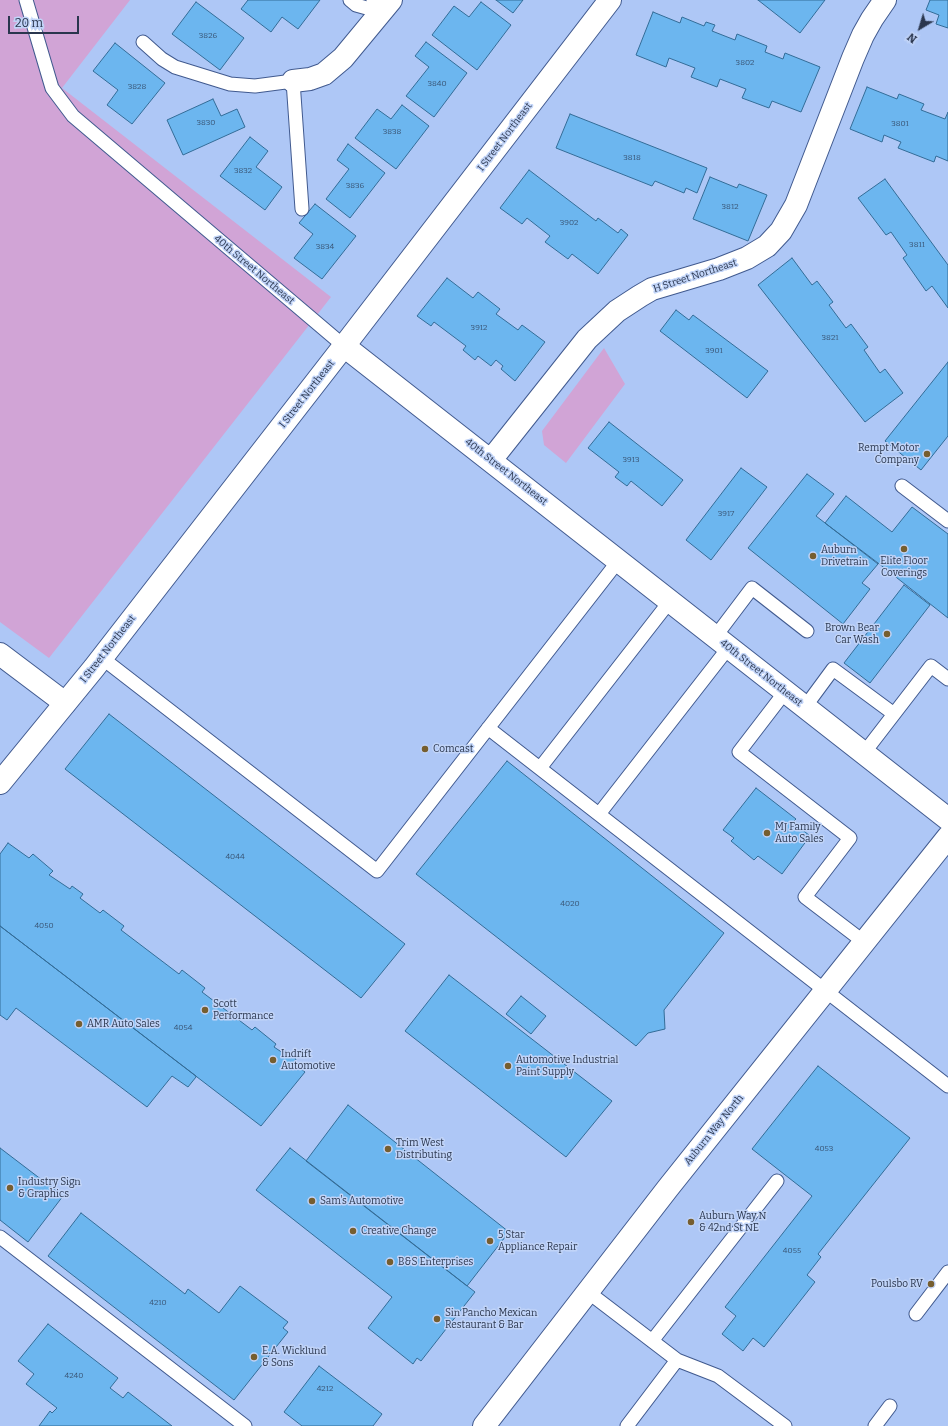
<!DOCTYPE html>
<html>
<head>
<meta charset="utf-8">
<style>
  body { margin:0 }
  #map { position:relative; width:948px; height:1426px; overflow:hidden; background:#aec7f6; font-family:Bitter,serif }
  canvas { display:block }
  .north { position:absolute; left:900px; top:8px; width:40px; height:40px; -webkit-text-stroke:3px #c1d4f8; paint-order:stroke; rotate:218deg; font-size:11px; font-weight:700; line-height:16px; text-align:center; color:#2a364e }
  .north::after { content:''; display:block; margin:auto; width:14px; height:18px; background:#2a364e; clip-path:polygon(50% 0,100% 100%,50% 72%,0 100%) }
  .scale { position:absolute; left:8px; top:16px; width:71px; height:18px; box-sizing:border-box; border:2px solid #2a364e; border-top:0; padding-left:5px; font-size:12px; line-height:14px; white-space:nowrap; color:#2a364e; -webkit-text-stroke:3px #c1d4f8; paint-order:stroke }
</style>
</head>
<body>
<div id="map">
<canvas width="948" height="1426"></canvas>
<div class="north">N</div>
<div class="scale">20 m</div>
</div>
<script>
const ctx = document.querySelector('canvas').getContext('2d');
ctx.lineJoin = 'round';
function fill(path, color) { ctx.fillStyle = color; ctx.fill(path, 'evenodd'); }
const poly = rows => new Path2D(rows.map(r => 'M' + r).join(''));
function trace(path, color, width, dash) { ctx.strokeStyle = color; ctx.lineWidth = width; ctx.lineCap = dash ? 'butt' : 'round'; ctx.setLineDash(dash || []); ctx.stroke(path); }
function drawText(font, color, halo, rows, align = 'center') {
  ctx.font = font + ' Bitter,serif'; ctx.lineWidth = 3; ctx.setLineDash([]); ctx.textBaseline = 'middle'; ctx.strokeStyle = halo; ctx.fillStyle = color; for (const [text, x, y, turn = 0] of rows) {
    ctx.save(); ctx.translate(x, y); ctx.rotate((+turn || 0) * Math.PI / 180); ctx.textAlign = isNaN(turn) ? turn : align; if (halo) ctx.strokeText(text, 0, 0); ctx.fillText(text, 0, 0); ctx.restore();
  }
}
fill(poly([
  [0,0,130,0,62,88,331,297,49,658,0,622],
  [604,348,625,384,566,463,544,445,542,431]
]), '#d1a4d6');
const building = poly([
  [248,0,320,0,298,29,282,17,271,32,241,9,248,0],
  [496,0,523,0,513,13,496,0],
  [758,0,825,0,800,33,758,0],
  [930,0,948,0,948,28,936,24,939,15,926,10,930,0],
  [196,2,244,38,220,70,172,34,196,2],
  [481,2,511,25,477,70,432,35,454,6,469,17,481,2],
  [653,12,680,23,682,17,704,26,706,22,715,25,712,31,735,40,737,34,767,46,765,52,783,59,785,53,820,67,801,112,772,101,769,108,742,98,746,89,720,79,717,87,691,77,695,68,669,58,666,67,636,55,653,12],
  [426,42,467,73,434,117,406,96,429,67,415,56,426,42],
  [115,43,165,83,132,124,107,105,118,90,93,71,115,43],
  [867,87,897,99,899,94,924,104,921,110,945,119,948,112,948,161,936,156,934,162,898,148,901,142,884,135,882,142,850,129,867,87],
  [213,99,221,116,237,109,245,127,183,155,167,120,213,99],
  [402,105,429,126,396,169,355,138,377,109,391,119,402,105],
  [570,114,707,168,697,193,686,188,684,193,655,181,652,186,556,148,570,114],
  [250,137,268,151,256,167,282,187,265,210,220,176,250,137],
  [348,144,385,173,350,218,326,199,349,169,337,160,348,144],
  [529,170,596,221,598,218,618,233,621,229,628,235,598,274,572,254,568,259,545,242,550,236,527,218,522,224,500,208,529,170],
  [710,177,737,188,739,184,767,195,748,241,693,219,710,177],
  [885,179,948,265,948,308,932,286,926,291,903,258,907,255,891,232,886,235,858,198,885,179],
  [315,204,356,236,322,279,294,258,313,234,299,223,315,204],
  [792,258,812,285,817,281,833,302,829,305,846,328,851,324,868,347,864,350,880,373,885,369,903,393,865,422,758,285,792,258],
  [447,278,473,298,478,292,500,309,496,314,518,330,522,325,545,342,515,381,501,369,503,366,496,360,491,366,478,356,475,360,463,350,466,346,434,322,431,326,417,316,447,278],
  [676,310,689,320,693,315,768,371,747,398,660,331,676,310],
  [948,362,948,436,921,470,885,441,948,362],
  [609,422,683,480,662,506,631,481,627,486,615,477,619,472,588,448,609,422],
  [741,468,767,487,711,560,686,540,741,468],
  [807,474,834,494,816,516,878,564,862,583,870,589,843,624,748,548,807,474],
  [846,496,892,532,912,507,948,534,948,618,878,563,825,523,846,496],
  [904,585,930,605,870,683,844,663,904,585],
  [109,714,405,944,361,998,65,769,109,714],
  [507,761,724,933,664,1010,665,1029,648,1033,636,1046,416,874,507,761],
  [756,788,796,819,793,822,810,836,782,874,758,856,754,860,731,841,734,838,723,830,756,788],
  [8,843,29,858,33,854,53,871,49,875,70,889,72,886,83,894,80,898,100,913,103,910,124,926,121,930,179,974,182,970,205,988,202,992,252,1030,255,1027,276,1044,274,1047,283,1053,285,1050,296,1059,294,1063,305,1072,261,1126,0,926,0,854,8,843],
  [0,926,196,1076,196,1077,188,1087,172,1076,147,1107,16,1008,7,1020,0,1015,0,926],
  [449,975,612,1101,566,1157,405,1031,449,975],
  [521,996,546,1016,531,1034,506,1014,521,996],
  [818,1066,910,1138,818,1254,821,1257,807,1275,815,1282,764,1347,753,1338,743,1351,722,1334,736,1316,725,1307,812,1196,752,1149,818,1066],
  [348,1105,509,1232,467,1286,306,1161,348,1105],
  [0,1148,63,1196,28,1242,0,1220,0,1148],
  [290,1148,475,1292,421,1361,417,1358,413,1364,368,1328,392,1297,256,1190,290,1148],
  [81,1213,185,1294,188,1289,219,1313,240,1286,288,1322,283,1328,288,1332,234,1400,48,1256,81,1213],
  [48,1324,118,1378,110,1388,123,1398,128,1392,172,1426,39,1426,50,1411,52,1413,57,1408,26,1384,34,1374,18,1361,48,1324],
  [319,1366,382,1414,373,1426,302,1426,284,1412,319,1366]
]);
fill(building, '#6cb6ef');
trace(building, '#336c97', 1);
const lane = poly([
  [26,0,52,88,73,116,344,346],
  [350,0,356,5,381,12,373,0],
  [143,42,162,59,175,67,230,84,255,86,293,81,302,209],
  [902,486,948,521],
  [715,637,752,588,807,631],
  [102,658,377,871,619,560],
  [785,692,739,752,850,838,805,897,864,942],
  [805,707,833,669,894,714],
  [488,728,948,1086],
  [864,753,931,666,948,679],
  [540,768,670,601],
  [599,814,729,647],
  [0,1237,245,1426],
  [588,1292,677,1360,627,1426],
  [916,1314,948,1272],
  [652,1341,777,1181],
  [677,1360,718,1376,785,1426],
  [875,1426,890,1406]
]);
const street = poly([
  [293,81,310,79,324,74,343,58,391,0],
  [344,346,948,819],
  [491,460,587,339,617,311,640,296,652,289,719,269,747,258,767,246,781,231,796,205,853,58,863,35,872,19,885,0],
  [0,654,65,703]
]);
const secondary = poly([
  [0,783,94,668,344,346,610,0],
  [484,1426,668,1188,948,837]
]);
trace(lane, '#415a8f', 15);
trace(street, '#415a8f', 24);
trace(secondary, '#415a8f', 24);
trace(lane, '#fff', 13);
trace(street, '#fff', 22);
trace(secondary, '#fff', 22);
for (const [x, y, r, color] of [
  [927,454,4,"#765e2f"],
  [904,549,4,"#765e2f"],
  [813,556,4,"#765e2f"],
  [887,634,4,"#765e2f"],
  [425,749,4,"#765e2f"],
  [767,833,4,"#765e2f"],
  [205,1010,4,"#765e2f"],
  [79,1024,4,"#765e2f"],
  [273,1060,4,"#765e2f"],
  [508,1066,4,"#765e2f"],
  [388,1149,4,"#765e2f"],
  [10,1188,4,"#765e2f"],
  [312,1201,4,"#765e2f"],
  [691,1222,4,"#765e2f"],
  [353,1231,4,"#765e2f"],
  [490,1241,4,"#765e2f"],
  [390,1262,4,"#765e2f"],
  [931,1284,4,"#765e2f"],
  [437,1319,4,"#765e2f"],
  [254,1357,4,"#765e2f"]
]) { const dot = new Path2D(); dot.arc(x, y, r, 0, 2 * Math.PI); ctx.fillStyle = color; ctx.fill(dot); trace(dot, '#c1d4f8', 1.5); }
drawText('8px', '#3a5676', null, [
  ["3826",208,36],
  ["3802",745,63],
  ["3840",437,84],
  ["3828",137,87],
  ["3830",206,123],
  ["3801",900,124],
  ["3838",392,132],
  ["3818",632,158],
  ["3832",243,171],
  ["3836",355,186],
  ["3812",730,207],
  ["3902",569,223],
  ["3811",917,245],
  ["3834",325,247],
  ["3912",479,328],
  ["3821",830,338],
  ["3901",714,351],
  ["3913",631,460],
  ["3917",726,514],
  ["4044",235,857],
  ["4020",570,904],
  ["4050",44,926],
  ["4054",183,1028],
  ["4053",824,1149],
  ["4055",792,1251],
  ["4210",158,1303],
  ["4240",74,1376],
  ["4212",325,1389]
]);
drawText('10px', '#2a364e', '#c1d4f8', [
  ["I Street Northeast",505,137,-53],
  ["40th Street Northeast",254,270,40],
  ["H Street Northeast",695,276,-18],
  ["I Street Northeast",307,394,-52],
  ["40th Street Northeast",506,472,38],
  ["I Street Northeast",108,649,-52],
  ["40th Street Northeast",761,673,38],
  ["Auburn Way North",714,1130,-51]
]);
drawText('10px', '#2a364e', '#c1d4f8', [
  ["Rempt Motor",919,448,"right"],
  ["Company",919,460,"right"],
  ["Auburn",821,550],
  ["Drivetrain",821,562],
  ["Elite Floor",904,561,"center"],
  ["Coverings",904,573,"center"],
  ["Brown Bear",879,628,"right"],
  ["Car Wash",879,640,"right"],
  ["Comcast",433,749],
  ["MJ Family",775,827],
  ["Auto Sales",775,839],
  ["Scott",213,1004],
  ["Performance",213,1016],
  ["AMR Auto Sales",87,1024],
  ["Indrift",281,1054],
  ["Automotive",281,1066],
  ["Automotive Industrial",516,1060],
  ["Paint Supply",516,1072],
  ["Trim West",396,1143],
  ["Distributing",396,1155],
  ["Industry Sign",18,1182],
  ["& Graphics",18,1194],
  ["Sam's Automotive",320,1201],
  ["Auburn Way N",699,1216],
  ["& 42nd St NE",699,1228],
  ["Creative Change",361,1231],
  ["5 Star",498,1235],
  ["Appliance Repair",498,1247],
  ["B&S Enterprises",398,1262],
  ["Poulsbo RV",923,1284,"right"],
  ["Sin Pancho Mexican",445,1313],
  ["Restaurant & Bar",445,1325],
  ["E.A. Wicklund",262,1351],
  ["& Sons",262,1363]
], 'left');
</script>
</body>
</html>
